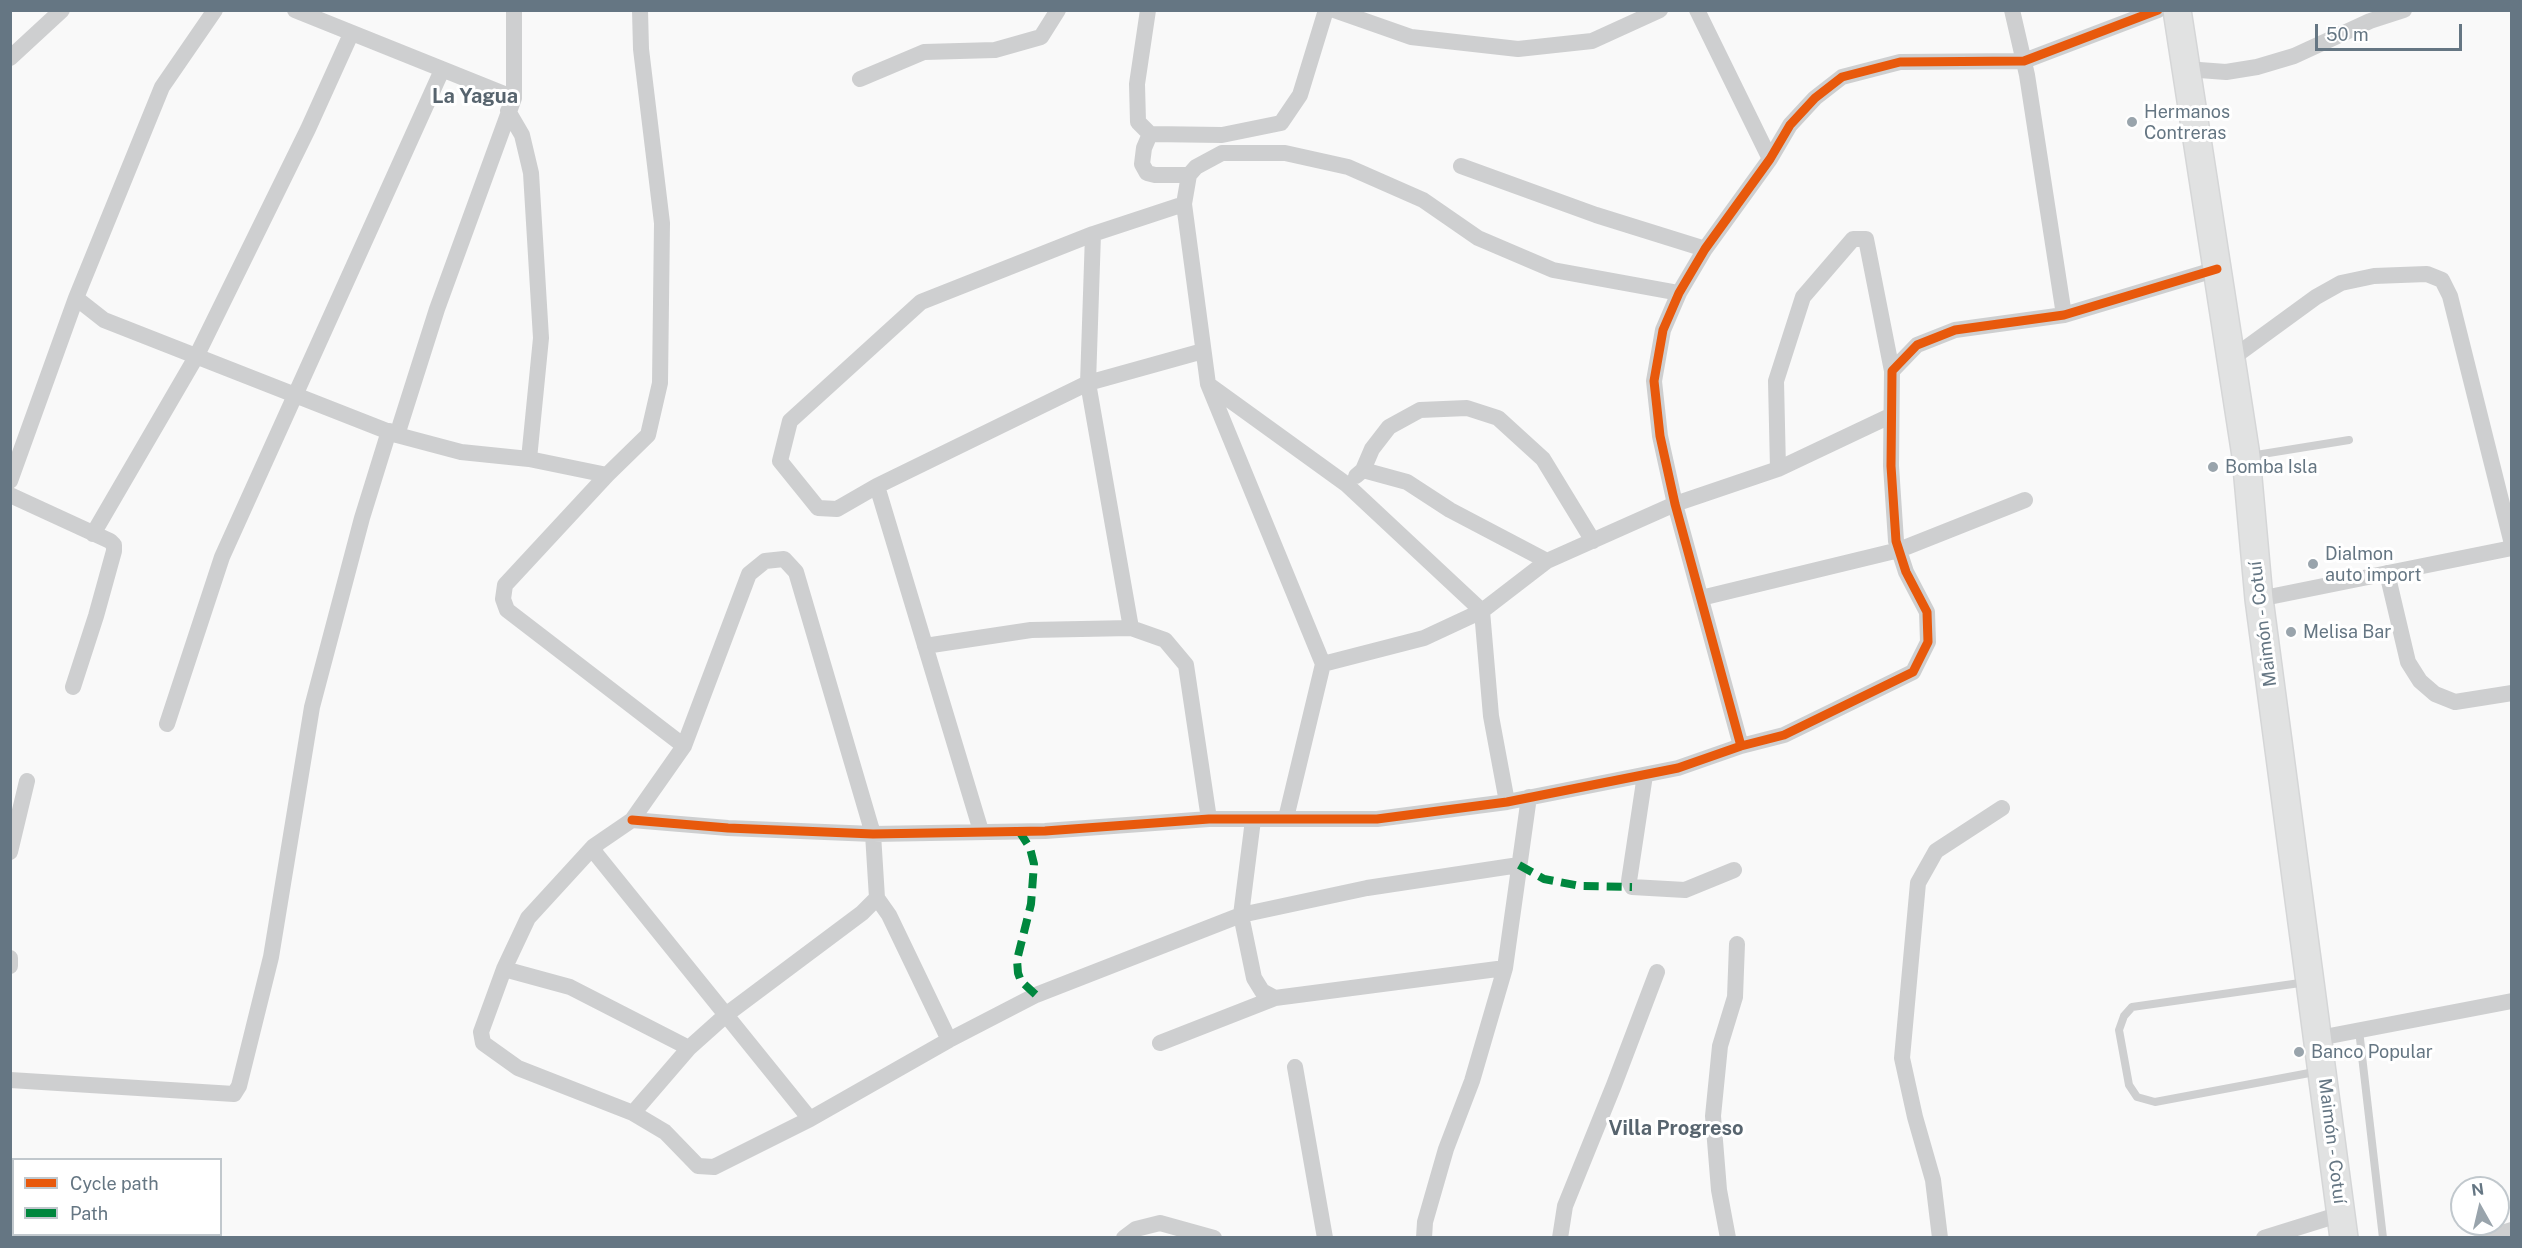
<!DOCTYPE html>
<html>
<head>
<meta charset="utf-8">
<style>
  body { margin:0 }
  #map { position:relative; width:2522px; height:1248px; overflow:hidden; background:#f9f9f9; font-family:"Public Sans",sans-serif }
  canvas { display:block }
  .frame { position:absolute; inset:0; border:12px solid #657683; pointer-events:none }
  .legend { position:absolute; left:12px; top:1158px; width:210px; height:78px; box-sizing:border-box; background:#fff; border:2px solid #c1c8cd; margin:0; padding:8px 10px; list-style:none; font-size:18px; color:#657683 }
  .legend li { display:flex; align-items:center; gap:12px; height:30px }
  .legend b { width:30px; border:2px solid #c1c8cd }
  .north { position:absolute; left:2450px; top:1176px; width:60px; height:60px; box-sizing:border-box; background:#fff; border:2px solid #c1c8cd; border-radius:50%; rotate:352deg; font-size:16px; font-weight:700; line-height:24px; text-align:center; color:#657683 }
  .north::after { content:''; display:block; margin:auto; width:21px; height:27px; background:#99a4ac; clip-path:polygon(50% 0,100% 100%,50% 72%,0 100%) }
  .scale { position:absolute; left:2315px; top:24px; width:147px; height:27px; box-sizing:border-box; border:3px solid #657683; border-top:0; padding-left:8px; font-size:18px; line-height:21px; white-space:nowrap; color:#657683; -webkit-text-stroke:4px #fff; paint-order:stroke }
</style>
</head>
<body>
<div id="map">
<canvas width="2522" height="1248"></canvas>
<div class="frame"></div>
<ul class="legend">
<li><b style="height:8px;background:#e8590c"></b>Cycle path</li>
<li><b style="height:8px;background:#00873e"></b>Path</li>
</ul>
<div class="north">N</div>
<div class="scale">50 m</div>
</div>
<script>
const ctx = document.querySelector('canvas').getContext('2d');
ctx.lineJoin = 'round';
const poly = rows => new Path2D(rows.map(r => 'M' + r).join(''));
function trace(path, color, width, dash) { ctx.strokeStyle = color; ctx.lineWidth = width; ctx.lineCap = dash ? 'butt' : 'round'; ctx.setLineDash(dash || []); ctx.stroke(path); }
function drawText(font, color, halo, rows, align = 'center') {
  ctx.font = font + ' "Public Sans",sans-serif'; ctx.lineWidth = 6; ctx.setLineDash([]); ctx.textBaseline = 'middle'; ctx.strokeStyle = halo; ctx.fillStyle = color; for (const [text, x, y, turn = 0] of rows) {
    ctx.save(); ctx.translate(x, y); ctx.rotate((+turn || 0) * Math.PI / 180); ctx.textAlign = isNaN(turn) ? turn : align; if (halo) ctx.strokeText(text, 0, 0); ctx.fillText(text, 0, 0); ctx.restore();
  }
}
const primary = poly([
  [2177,10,2246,456,2259,599,2344,1238]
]);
trace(primary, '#d5d6d7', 30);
trace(poly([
  [2250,456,2349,440],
  [2307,982,2132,1007,2124,1016,2119,1030,2129,1085,2137,1097,2155,1102,2320,1071],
  [2359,1030,2383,1238]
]), '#cecfd0', 8);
trace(poly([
  [295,10,514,98],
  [1148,10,1137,84,1138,122,1150,134,1222,135,1281,123,1300,95,1326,10],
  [1334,10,1411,37,1518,49,1592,41,1660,10],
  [1697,10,1770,159],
  [2012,10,2027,75,2064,315],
  [10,58,62,10],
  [2186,69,2226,72,2257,67,2294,56,2370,21,2404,10],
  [860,79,924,52,995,50,1041,37,1058,10],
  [508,111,522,135,531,173,541,338,529,459],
  [1150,134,1144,148,1142,164,1147,173,1155,175,1189,175],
  [1461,166,1596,215,1705,249],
  [1184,204,1093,234,921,302,790,421,780,461,818,508,837,509,877,486,1088,383,1203,351],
  [1093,234,1088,383,1131,628],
  [76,298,104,320,397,435,461,452,529,459,607,475,648,435,660,383,662,223,641,49,640,10],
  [2231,359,2316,297,2341,283,2374,276,2427,274,2442,280,2450,296,2512,544],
  [1209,385,1346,484,1482,611,1491,716,1507,802],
  [397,435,437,309,514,98,514,10],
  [1778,469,1776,381,1803,297,1853,239,1866,239,1892,371],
  [1363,470,1372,449,1389,427,1420,410,1467,408,1498,418,1543,459,1593,541],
  [607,475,505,585,503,599,507,610,684,746],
  [1356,476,1363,470,1407,482,1450,510,1547,561],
  [10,481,76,298,162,87,215,10],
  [877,486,981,831],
  [10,495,110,541,114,545,114,551,96,616,73,687],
  [93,534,196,357,308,129,351,34],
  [2387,573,2408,662,2420,681,2435,694,2455,702,2512,693],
  [1701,598,1899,550,2025,500],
  [2259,599,2512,548],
  [925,646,1031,630,1131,628,1165,640,1186,665,1209,819],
  [1323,664,1208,384,1184,204,1189,175,1196,167,1222,153,1285,153,1348,167,1423,200,1478,238,1553,270,1679,293],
  [167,724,222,557,442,70],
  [1741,746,1675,504,1660,436,1654,381,1663,330,1679,293,1705,249,1770,159,1790,125,1815,98,1842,77,1900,62,2024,61,2158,10],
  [1645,775,1629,881,1632,887,1685,890,1734,870],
  [1286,818,1323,664,1424,638,1482,611,1547,561,1675,504,1778,469,1890,416],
  [632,820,728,828,873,834,1045,831,1209,819,1377,819,1507,802,1678,768,1741,746,1784,735,1913,672,1928,642,1927,612,1906,572,1896,541,1891,466,1892,371,1917,345,1955,330,2064,315,2217,269],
  [1253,820,1241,915,1254,978,1262,991,1275,998],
  [594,846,528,918,504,969,481,1032,483,1043,518,1068,633,1113],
  [10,852,27,781],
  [10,958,10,966],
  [504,969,570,987,689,1048],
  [2319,1038,2512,1001],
  [949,1040,889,915,877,898,862,913,727,1014,689,1048,633,1113,665,1132,698,1166,714,1167,810,1119,949,1040,1036,995,1241,915,1367,888,1519,865],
  [1160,1043,1275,998,1505,968],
  [1295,1067,1325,1238],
  [10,1080,234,1094,239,1086,271,957,312,707,362,518,389,431],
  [810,1119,596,854,594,846,632,820,684,746,749,574,765,561,784,559,796,572,873,834,877,898],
  [1124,1238,1136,1229,1160,1223,1214,1238],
  [1424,1238,1425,1222,1446,1149,1472,1081,1505,968,1529,797],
  [1560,1238,1565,1206,1614,1085,1657,972],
  [1728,1238,1719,1190,1713,1116,1720,1046,1735,997,1737,944],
  [1940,1238,1933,1180,1915,1117,1902,1058,1918,883,1936,851,2002,808],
  [2264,1238,2341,1214],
  [2486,1238,2512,1230]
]), '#cecfd0', 16);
trace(primary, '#e1e2e2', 27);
trace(poly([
  [1019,831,1030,848,1034,864,1031,904,1017,960,1018,973,1021,981,1036,995],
  [1519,865,1544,879,1580,886,1632,887]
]), '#00873e', 8, [15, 8]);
trace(poly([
  [1741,746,1675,504,1660,436,1654,381,1663,330,1679,293,1705,249,1770,159,1790,125,1815,98,1842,77,1900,62,2024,61,2158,10],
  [632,820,728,828,873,834,1045,831,1209,819,1377,819,1507,802,1678,768,1741,746,1784,735,1913,672,1928,642,1927,612,1906,572,1896,541,1891,466,1892,371,1917,345,1955,330,2064,315,2217,269]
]), '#e8590c', 9);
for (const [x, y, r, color] of [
  [2132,122,6,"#99a4ac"],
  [2213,467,6,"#99a4ac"],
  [2313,564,6,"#99a4ac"],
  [2291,632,6,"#99a4ac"],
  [2299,1052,6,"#99a4ac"]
]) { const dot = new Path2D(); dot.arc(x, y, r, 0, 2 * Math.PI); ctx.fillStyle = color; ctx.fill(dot); trace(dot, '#fff', 2); }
drawText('18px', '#657683', '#fff', [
  ["Hermanos",2144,112],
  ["Contreras",2144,133],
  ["Bomba Isla",2225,467],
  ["Dialmon",2325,554],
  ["auto import",2325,575],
  ["Melisa Bar",2303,632],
  ["Banco Popular",2311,1052]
], 'left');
drawText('18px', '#657683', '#fff', [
  ["Maimón - Cotuí",2263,624,-97],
  ["Maimón - Cotuí",2332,1141,83]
]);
drawText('bold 20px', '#57646e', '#fff', [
  ["La Yagua",475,97],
  ["Villa Progreso",1676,1129]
]);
</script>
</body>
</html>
